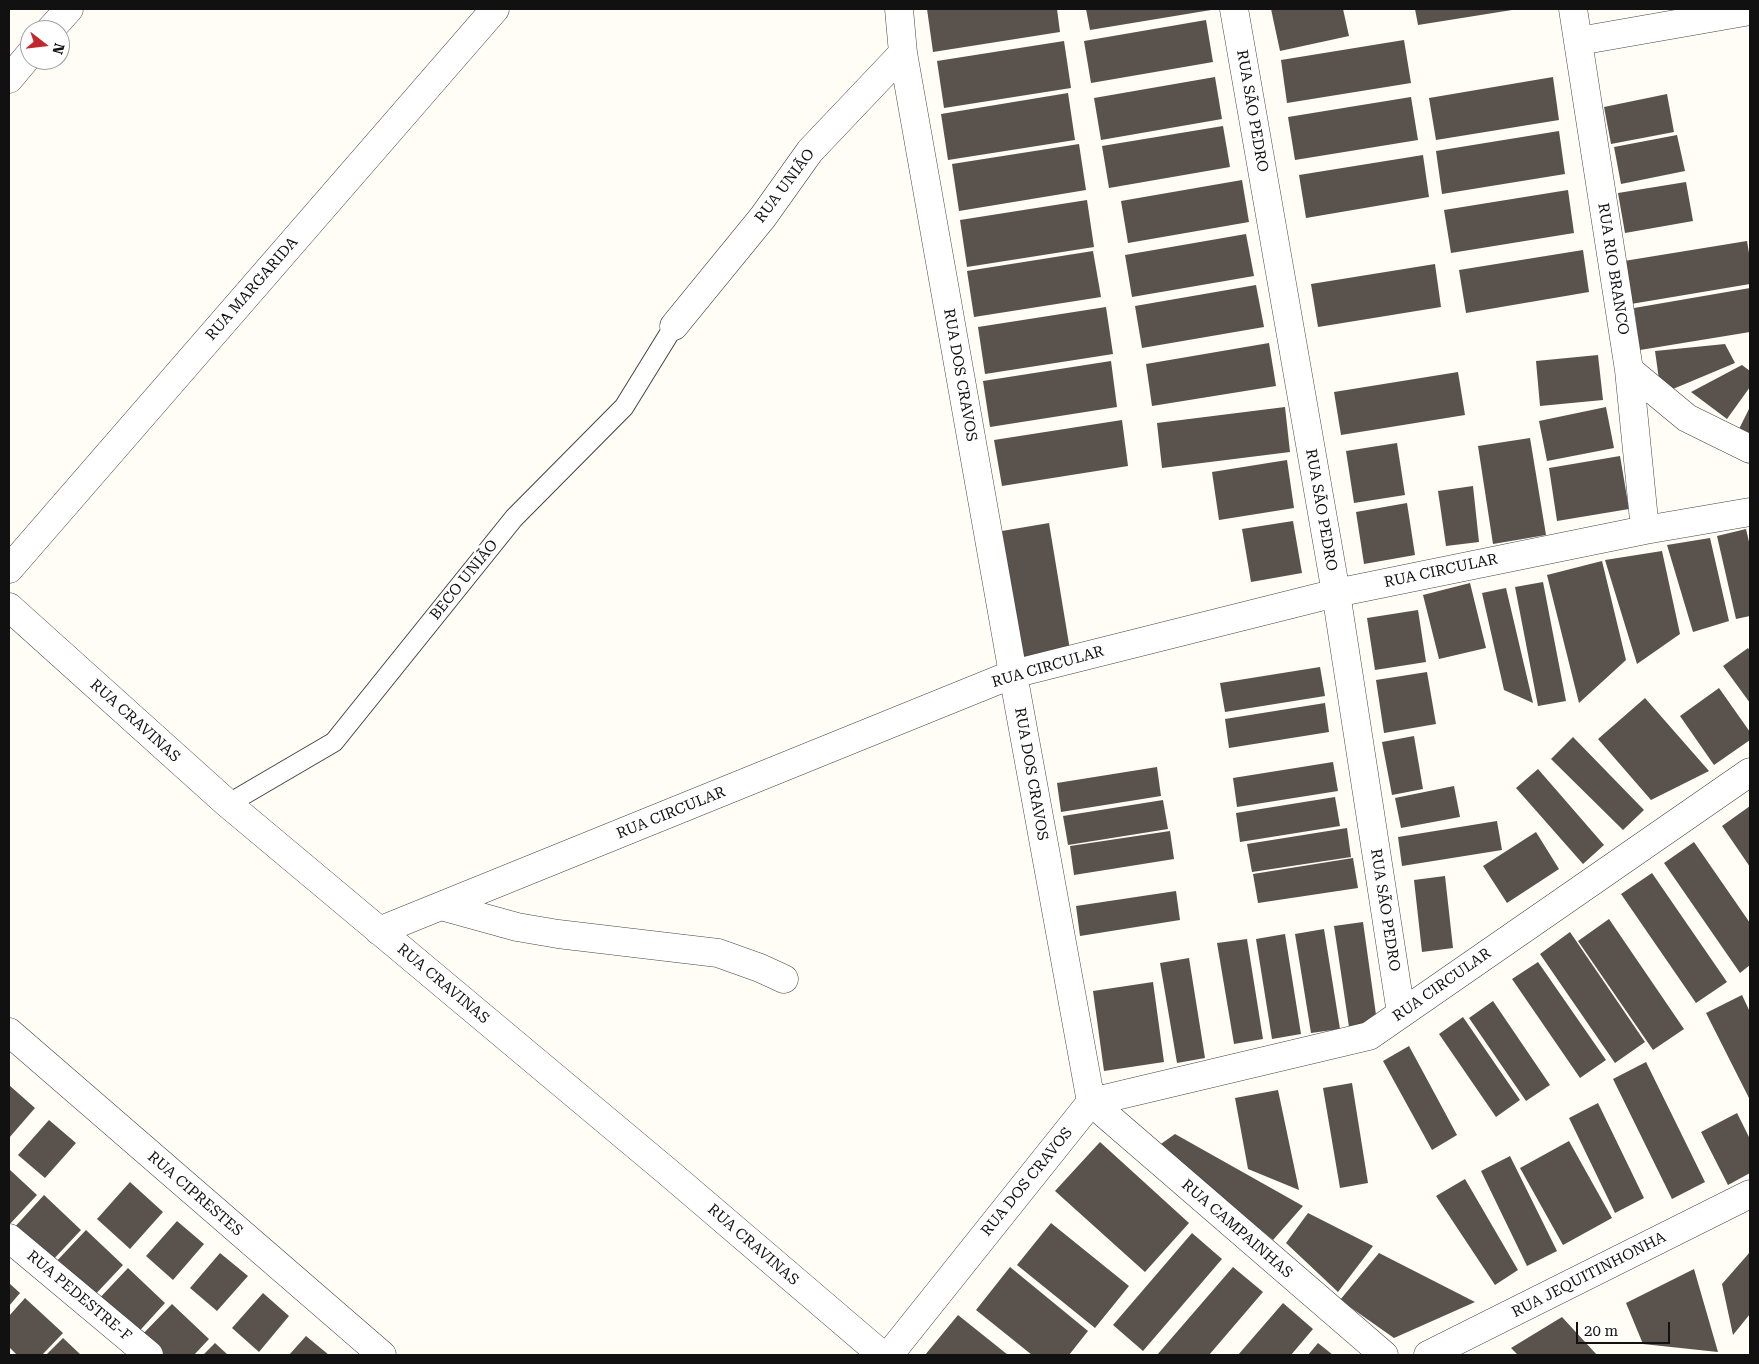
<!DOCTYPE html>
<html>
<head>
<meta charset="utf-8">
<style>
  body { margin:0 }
  #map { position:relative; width:1759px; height:1364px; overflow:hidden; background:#fffdf5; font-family:"Roboto Serif",serif }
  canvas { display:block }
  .frame { position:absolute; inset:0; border:10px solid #111; pointer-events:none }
  .north { position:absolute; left:20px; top:20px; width:50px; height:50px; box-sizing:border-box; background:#fff; border:1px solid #a0a0a0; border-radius:50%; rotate:106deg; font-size:14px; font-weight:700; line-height:20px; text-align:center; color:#111 }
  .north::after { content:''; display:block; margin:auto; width:18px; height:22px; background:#c4262e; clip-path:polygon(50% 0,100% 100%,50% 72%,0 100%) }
  .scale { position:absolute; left:1576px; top:1322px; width:94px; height:22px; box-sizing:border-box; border:2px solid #111; border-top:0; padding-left:6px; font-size:15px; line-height:18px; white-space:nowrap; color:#111; -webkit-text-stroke:4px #fff; paint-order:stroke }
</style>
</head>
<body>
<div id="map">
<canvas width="1759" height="1364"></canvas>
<div class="frame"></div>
<div class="north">N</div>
<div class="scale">20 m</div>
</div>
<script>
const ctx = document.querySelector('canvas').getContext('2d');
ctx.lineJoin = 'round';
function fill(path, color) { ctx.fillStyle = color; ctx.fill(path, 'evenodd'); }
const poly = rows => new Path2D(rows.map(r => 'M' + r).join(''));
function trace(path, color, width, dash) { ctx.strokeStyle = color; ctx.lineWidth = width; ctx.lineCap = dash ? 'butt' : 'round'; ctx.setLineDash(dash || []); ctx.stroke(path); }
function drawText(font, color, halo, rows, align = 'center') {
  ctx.font = font + ' "Roboto Serif",serif'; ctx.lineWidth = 5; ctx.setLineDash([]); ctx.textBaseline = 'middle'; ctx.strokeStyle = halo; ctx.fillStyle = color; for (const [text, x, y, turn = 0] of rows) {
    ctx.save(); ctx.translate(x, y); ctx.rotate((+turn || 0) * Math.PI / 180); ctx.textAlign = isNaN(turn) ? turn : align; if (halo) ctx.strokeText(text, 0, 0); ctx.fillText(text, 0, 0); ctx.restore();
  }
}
fill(poly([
  [927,9,1057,9,1060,32,933,52],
  [1086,9,1211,9,1211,10,1090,30],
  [1271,9,1343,9,1349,36,1280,51],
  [1415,9,1512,9,1512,10,1418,25],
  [1206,20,1213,62,1091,83,1084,41],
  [1404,40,1411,83,1287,103,1281,60],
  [1064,41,1071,88,944,108,937,61],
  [1215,77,1222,119,1101,140,1094,98],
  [1553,77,1559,120,1436,140,1429,98],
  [1068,93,1075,140,948,160,941,114],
  [1667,94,1674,132,1611,144,1604,107],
  [1411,97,1418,140,1295,160,1288,117],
  [1223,126,1230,167,1109,188,1102,146],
  [1559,131,1565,174,1442,194,1436,151],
  [1677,135,1685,171,1621,184,1614,147],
  [1079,144,1086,190,959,211,952,164],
  [1423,155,1429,197,1306,218,1299,175],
  [1242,180,1249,222,1128,243,1121,201],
  [1686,182,1693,221,1625,233,1618,193],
  [1568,190,1574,233,1451,253,1444,210],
  [1087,200,1094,247,967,267,960,220],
  [1246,234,1254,276,1132,297,1125,255],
  [1747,241,1750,259,1750,284,1631,304,1624,261],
  [1583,250,1589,292,1466,313,1459,270],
  [1093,251,1101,297,974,317,967,271],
  [1435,264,1441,307,1318,327,1311,284],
  [1256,285,1264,327,1142,348,1135,306],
  [1750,288,1750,332,1640,350,1634,308],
  [1106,307,1113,354,985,374,978,327],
  [1269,343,1276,386,1152,406,1146,364],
  [1725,344,1735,363,1661,394,1655,351],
  [1598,355,1603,400,1540,406,1536,361],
  [1111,361,1117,407,990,427,983,381],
  [1742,365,1750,371,1750,387,1727,419,1691,392],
  [1458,372,1465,415,1341,435,1334,392],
  [1285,407,1290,452,1162,468,1157,423],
  [1606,407,1614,448,1547,461,1539,421],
  [1750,407,1750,439,1737,433],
  [1122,420,1128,466,1002,486,994,440],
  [1530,438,1546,535,1493,544,1478,446],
  [1397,443,1405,495,1354,503,1346,451],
  [1620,456,1629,509,1557,521,1549,468],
  [1287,460,1294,508,1219,520,1212,472],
  [1473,486,1479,542,1446,546,1438,491],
  [1407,503,1415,555,1364,564,1356,512],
  [1293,521,1302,573,1251,582,1242,529],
  [1049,523,1070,650,1024,658,1002,531],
  [1746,529,1750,546,1750,616,1736,619,1717,536],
  [1710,538,1729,621,1693,632,1667,545],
  [1662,551,1680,634,1637,664,1605,560],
  [1602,561,1626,660,1579,703,1547,575],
  [1543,582,1566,701,1538,706,1515,587],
  [1470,583,1486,648,1439,659,1423,595],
  [1506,588,1533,703,1504,690,1482,593],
  [1418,610,1426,662,1375,670,1367,618],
  [1748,648,1750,651,1750,703,1723,666],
  [1320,667,1325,696,1225,712,1220,683],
  [1427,672,1436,724,1384,733,1376,680],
  [1719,688,1750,732,1750,740,1714,765,1680,716],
  [1645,698,1709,771,1651,800,1598,739],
  [1325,703,1329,732,1229,748,1225,719],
  [1414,736,1423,789,1392,795,1382,742],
  [1573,737,1644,810,1623,830,1551,759],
  [1333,762,1338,791,1237,807,1233,778],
  [1157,767,1161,796,1061,812,1057,783],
  [1538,769,1604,845,1583,864,1516,788],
  [1454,786,1460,817,1401,828,1395,798],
  [1335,797,1340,826,1240,842,1236,813],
  [1163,800,1168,829,1068,845,1063,816],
  [1750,806,1750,867,1722,826],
  [1497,821,1502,850,1402,866,1398,837],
  [1347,828,1351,857,1252,872,1247,844],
  [1170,831,1174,859,1074,875,1070,846],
  [1536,832,1559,869,1507,903,1483,866],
  [1694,842,1750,923,1750,965,1740,973,1664,863],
  [1353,858,1358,888,1258,903,1253,874],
  [1652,873,1727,982,1696,1003,1621,894],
  [1445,876,1453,948,1422,952,1414,880],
  [1176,891,1180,920,1080,936,1076,906],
  [1609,919,1684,1029,1653,1050,1578,941],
  [1363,922,1377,1022,1349,1027,1334,926],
  [1324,929,1340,1029,1311,1033,1295,934],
  [1570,932,1645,1042,1615,1063,1540,954],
  [1285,934,1301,1034,1272,1039,1256,939],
  [1247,939,1263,1039,1234,1044,1217,943],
  [1189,958,1205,1058,1177,1063,1160,963],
  [1538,962,1606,1060,1580,1078,1512,979],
  [1153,982,1164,1062,1104,1071,1093,991],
  [1742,995,1750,1012,1750,1100,1706,1013],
  [1493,1001,1550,1085,1526,1101,1469,1018],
  [1463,1017,1520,1100,1496,1117,1439,1034],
  [1409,1046,1457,1135,1432,1150,1383,1061],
  [1646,1062,1705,1182,1672,1199,1613,1079],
  [1352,1083,1368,1183,1340,1188,1323,1088],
  [9,1085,35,1108,9,1138],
  [1278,1090,1299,1190,1248,1169,1235,1098],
  [1598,1103,1644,1198,1615,1213,1569,1118],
  [1737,1113,1750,1139,1750,1173,1728,1185,1701,1132],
  [49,1120,76,1143,45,1178,18,1155],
  [1175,1134,1303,1206,1273,1240,1158,1146],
  [1569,1141,1612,1218,1563,1245,1520,1168],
  [1100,1142,1189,1223,1145,1272,1055,1191],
  [1510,1156,1557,1251,1527,1266,1481,1171],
  [9,1169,37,1195,9,1225],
  [1465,1179,1518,1270,1495,1285,1436,1196],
  [130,1182,163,1212,130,1249,97,1219],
  [44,1195,81,1230,49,1264,12,1230],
  [1308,1213,1373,1246,1338,1292,1286,1243],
  [177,1221,204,1244,173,1280,146,1256],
  [1051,1223,1129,1286,1095,1328,1017,1265],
  [86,1230,123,1265,91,1299,53,1265],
  [1192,1233,1222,1259,1143,1351,1113,1325],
  [1750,1252,1750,1314,1733,1335,1722,1284],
  [220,1253,248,1276,217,1311,190,1288],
  [1379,1253,1475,1302,1394,1338,1340,1300],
  [1010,1267,1088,1331,1069,1355,1032,1355,976,1310],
  [1233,1267,1263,1292,1209,1355,1157,1355],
  [128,1268,165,1303,133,1338,95,1303],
  [1694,1269,1718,1352,1643,1344,1626,1303],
  [9,1283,20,1293,9,1306],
  [263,1293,289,1316,259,1352,232,1328],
  [25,1298,63,1333,42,1355,17,1355,9,1347,9,1316],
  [1283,1303,1313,1329,1291,1355,1238,1355],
  [172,1304,209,1339,194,1355,157,1355,139,1338],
  [958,1315,1008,1355,925,1355],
  [1562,1317,1597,1355,1518,1355,1511,1348],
  [306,1336,329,1355,289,1355],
  [63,1338,81,1355,46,1355],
  [215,1343,228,1355,203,1355],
  [1318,1343,1333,1355,1308,1355]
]), '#5a524d');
const service = poly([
  [228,804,334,742,514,518,624,407,674,326]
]);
const minor = poly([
  [1234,9,1336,593,1401,1013],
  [1573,9,1629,370,1645,530],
  [50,30,69,9],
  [1579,41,1750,11],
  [9,79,30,54],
  [674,326,763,217,810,151,903,53],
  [1629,370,1687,418,1750,449],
  [9,569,495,9],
  [9,607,228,804,669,1173,882,1355],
  [441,906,517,927,558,934,718,953,760,968,784,979],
  [379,931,1013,674,1336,593,1645,530,1750,512],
  [9,1032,382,1355],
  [1091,1102,1369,1036,1750,772],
  [1091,1102,1384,1355],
  [9,1238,149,1355],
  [889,1355,1091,1102,1013,674,903,53,899,9],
  [1428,1355,1750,1194]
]);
trace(service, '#444', 21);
trace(minor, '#444', 29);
trace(service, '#fff', 19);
trace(minor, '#fff', 28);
drawText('15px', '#111', '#fff', [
  ["RUA SÃO PEDRO",1252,111,80],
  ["RUA UNIÃO",785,186,-53],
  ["RUA RIO BRANCO",1613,269,81],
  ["RUA MARGARIDA",252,289,-49],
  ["RUA DOS CRAVOS",960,375,80],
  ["RUA SÃO PEDRO",1321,510,80],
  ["RUA CIRCULAR",1441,571,-12],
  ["BECO UNIÃO",464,580,-51],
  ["RUA CIRCULAR",1048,667,-16],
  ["RUA CRAVINAS",135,721,42],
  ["RUA DOS CRAVOS",1031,774,80],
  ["RUA CIRCULAR",671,813,-22],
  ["RUA SÃO PEDRO",1385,910,81],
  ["RUA CRAVINAS",443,984,40],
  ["RUA CIRCULAR",1442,985,-35],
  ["RUA DOS CRAVOS",1027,1182,-51],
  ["RUA CIPRESTES",195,1194,41],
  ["RUA CAMPAINHAS",1237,1229,41],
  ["RUA CRAVINAS",753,1245,41],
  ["RUA JEQUITINHONHA",1589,1275,-27],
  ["RUA PEDESTRE-F",79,1296,40]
]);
</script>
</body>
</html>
